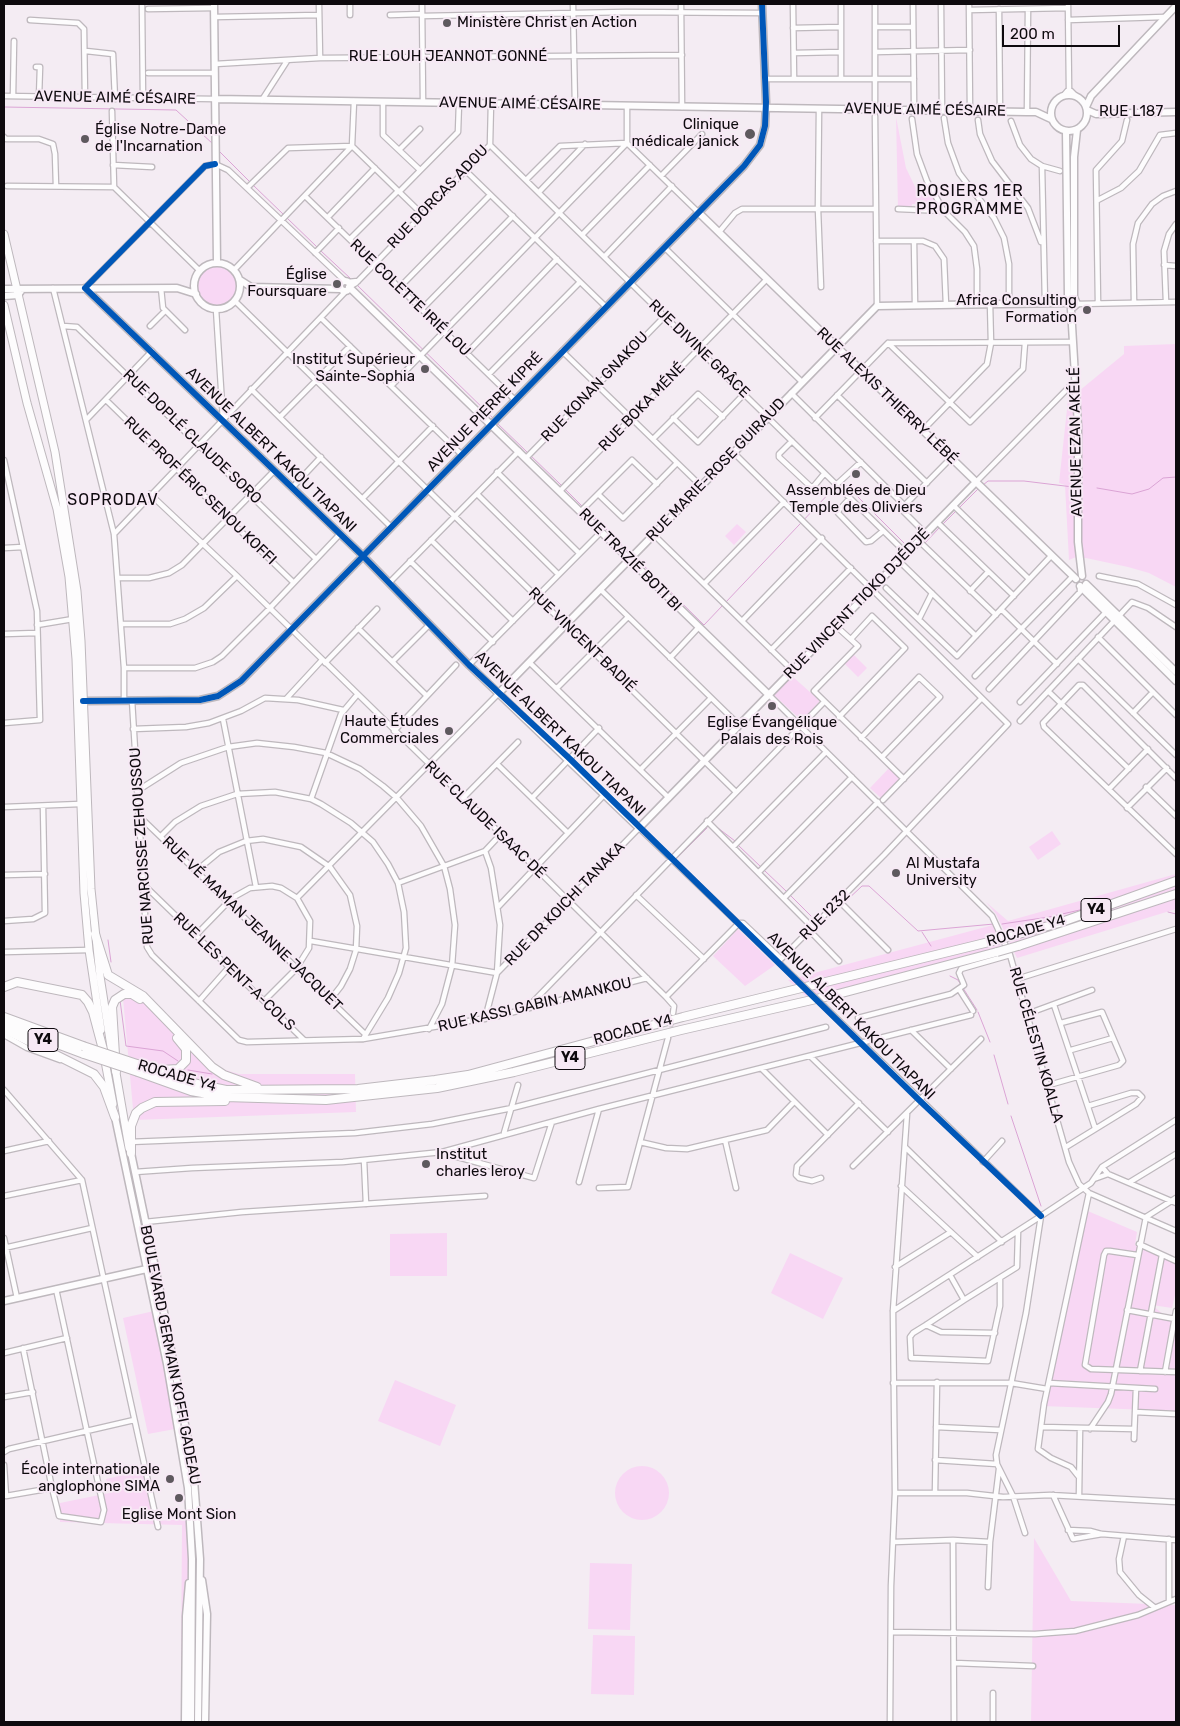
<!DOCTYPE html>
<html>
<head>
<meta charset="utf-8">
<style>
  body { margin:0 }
  #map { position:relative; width:1180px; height:1726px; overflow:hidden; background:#f4ecf3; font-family:Rubik,sans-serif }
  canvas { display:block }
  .frame { position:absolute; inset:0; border:5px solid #0e0a0e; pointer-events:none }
  .scale { position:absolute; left:1002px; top:25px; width:118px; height:22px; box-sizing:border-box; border:2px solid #0e0a0e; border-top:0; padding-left:6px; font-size:15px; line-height:18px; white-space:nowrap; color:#0e0a0e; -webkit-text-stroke:4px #f7e9f5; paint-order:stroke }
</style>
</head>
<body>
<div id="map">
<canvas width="1180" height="1726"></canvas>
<div class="frame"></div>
<div class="scale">200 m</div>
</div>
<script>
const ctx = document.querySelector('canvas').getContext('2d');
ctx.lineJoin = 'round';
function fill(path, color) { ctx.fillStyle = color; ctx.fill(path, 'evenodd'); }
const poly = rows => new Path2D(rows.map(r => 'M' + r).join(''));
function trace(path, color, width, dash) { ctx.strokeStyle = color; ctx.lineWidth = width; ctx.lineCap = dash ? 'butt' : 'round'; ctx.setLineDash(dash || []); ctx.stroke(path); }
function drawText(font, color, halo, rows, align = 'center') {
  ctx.font = font + ' Rubik,sans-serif'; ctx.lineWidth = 4; ctx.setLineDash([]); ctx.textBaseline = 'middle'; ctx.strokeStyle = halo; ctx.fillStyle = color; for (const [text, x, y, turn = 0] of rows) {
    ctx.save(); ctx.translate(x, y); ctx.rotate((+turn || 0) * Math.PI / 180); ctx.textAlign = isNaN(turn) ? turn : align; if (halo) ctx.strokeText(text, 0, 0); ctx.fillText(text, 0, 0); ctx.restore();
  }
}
fill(poly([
  [896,117,906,168,919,195,929,190,938,206,936,209,934,206,928,204,912,204,911,209,898,209],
  '198 286a20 20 0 1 1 40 0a20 20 0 1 1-40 0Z',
  [1176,344,1176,587,1149,573,1128,567,1086,558,1076,557,1069,560,1065,485,1059,483,1068,400,1124,354,1124,346],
  [737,524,746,532,734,545,725,536],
  [853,654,867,668,858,677,844,663],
  [792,676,820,701,802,721,774,695],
  [889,768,901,779,882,799,870,788],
  [1052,831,1061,844,1038,860,1029,847],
  [1176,874,1176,909,1017,958,996,914,986,902,1008,921],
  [993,925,1003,953,812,1002,788,980],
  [738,929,775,965,745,986,713,956],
  [123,998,143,999,205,1063,222,1069,239,1074,355,1074,356,1112,134,1120],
  [1083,1209,1137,1232,1135,1245,1176,1264,1176,1291,1172,1308,1152,1305,1176,1325,1176,1411,1042,1406],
  [447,1233,447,1276,390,1276,390,1234],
  [790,1253,843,1278,823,1319,771,1293],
  [154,1311,175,1429,148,1434,123,1318],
  [395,1380,456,1405,440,1446,378,1421],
  '615 1493a27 27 0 1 1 54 0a27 27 0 1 1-54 0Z',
  [145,1470,156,1521,189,1519,189,1664,181,1664,182,1525,60,1522,60,1503,109,1493,106,1479],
  [1034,1538,1071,1601,1176,1605,1176,1722,1031,1722],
  [590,1563,632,1564,630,1630,588,1629],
  [593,1635,635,1636,634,1695,591,1694]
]), '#f8d7f4');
trace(poly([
  [4,107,176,110,213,144],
  [219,151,250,182],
  [253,185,284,215],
  [287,218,318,248],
  [321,251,351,279],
  [357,285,494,419],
  [496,422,561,485],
  [843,482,905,544,911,546],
  [983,485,988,481,1024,481,1073,487],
  [564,488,583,507],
  [1097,488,1132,494,1149,489,1163,478,1176,477],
  [586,509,631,554],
  [942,525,978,489],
  [925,543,939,528],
  [636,558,704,625,723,605],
  [726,602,835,487],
  [714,825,735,841],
  [739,846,761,867],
  [677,858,707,828],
  [765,871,786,891],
  [791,896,811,916],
  [845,902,862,886,869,886,918,931,994,924],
  [1168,912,1176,914],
  [1002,924,1049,917,1093,907],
  [922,932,931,946],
  [108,940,111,962],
  [950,976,958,980,961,985],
  [963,988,977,1010],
  [120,1000,126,1046,163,1051,178,1061],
  [978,1012,990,1042],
  [994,1055,1008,1104],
  [188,1070,212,1074],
  [1011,1116,1041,1206]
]), '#dba4d5', 1);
trace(poly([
  [670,1034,673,1013]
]), '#d2cad1', 4.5, [4.5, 2]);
const street = poly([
  [142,4,143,100],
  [319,4,320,58],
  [350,4,350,15],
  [422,4,423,102],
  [573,4,575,105],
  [681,4,682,107],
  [793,4,794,79],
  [841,4,841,78],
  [875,4,875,110],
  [913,4,914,102],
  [941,4,942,111],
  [969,4,970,111],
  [148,9,214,8],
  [999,9,1000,111],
  [969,10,1068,8],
  [390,15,422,14],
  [422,16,626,12,762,13],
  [214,17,319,15],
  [30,20,78,23,84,29,85,98],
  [1068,20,1164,17],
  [875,27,913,27],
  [793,28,841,27],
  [86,51,113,54,115,99],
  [875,52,970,50],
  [794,53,841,52],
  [215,64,320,58,682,55],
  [36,67,40,67,39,97],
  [148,73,215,73],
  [765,79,914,79],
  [1069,89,1075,95],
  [1064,95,1069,89,1068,4],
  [4,96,215,99],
  [13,96,14,41],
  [262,100,287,61],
  [383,102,383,135,420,170],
  [627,106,627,143,698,212],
  [819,109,818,209,821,287],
  [112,111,114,187],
  [1027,112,1028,9],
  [875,116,877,306],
  [944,118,948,143,959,173,994,218,1004,238,1009,264,1009,303],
  [912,119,917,154,927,181,944,211,965,232,974,246,977,269,977,304],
  [978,120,980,134,992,161,1028,208,1041,242],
  [1011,121,1020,145,1031,159,1042,166,1045,303],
  [4,137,6,139,39,139,53,144,55,154,56,186],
  [490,145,906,553],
  [399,150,420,129],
  [113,165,152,167],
  [1042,166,1060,171],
  [465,170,605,306],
  [661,176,702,134],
  [526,180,560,146,627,143],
  [7,186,114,187,200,271],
  [247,188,288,148,352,146,422,214],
  [399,192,458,132,459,103],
  [539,192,585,144],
  [305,196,515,400],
  [1098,200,1121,188,1139,171,1160,135,1176,133],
  [898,209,944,211],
  [328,217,375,168],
  [719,232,735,213,742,209,876,209],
  [582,235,650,165],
  [350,239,396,193],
  [876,241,923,241,935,246,944,259,946,305],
  [914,241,915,304],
  [664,247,802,382],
  [315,253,339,228],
  [605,256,672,186],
  [1164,265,1176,266],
  [234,270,352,146,354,101],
  [348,282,358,281],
  [349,287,356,283,490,145,491,103],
  [400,287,490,195],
  [53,288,114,534,124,668,124,700],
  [85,288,205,166,215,164,228,170,345,281],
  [161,288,163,308,185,330],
  [235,301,736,792],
  [1134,302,1133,244,1138,223,1152,204,1163,196,1176,191],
  [1166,302,1164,251,1169,234,1176,224],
  [1098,303,1096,170,1122,141,1127,120],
  [1077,304,1176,302],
  [216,309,223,420],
  [422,309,513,216],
  [321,318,462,455],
  [63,326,77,327,316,559],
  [150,326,165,311],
  [888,343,970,422,1023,369,1025,343],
  [562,351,701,486],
  [467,353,557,259],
  [489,374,580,282],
  [392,385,627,143],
  [251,389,391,527],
  [791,393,904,505],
  [837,395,927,483],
  [106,400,293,582],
  [280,417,350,346],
  [673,418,698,442,745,393],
  [815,418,888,343,1073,342],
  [87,419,152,351],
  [922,431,987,364,991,343,990,303],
  [653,439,698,394,723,417],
  [792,441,779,454,779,457,811,487,814,486,824,474],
  [526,458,665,316],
  [4,460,37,611,40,720,4,723],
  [497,472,579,553],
  [976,482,1075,381],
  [836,485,861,462],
  [292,488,321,457],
  [560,491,767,279],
  [150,494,237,576,501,834,666,997,674,1006,673,1013],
  [477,494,558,574],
  [598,494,623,518,677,463],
  [363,498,433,426],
  [850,498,839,510,838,513,866,542,871,541,883,531],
  [953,505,1029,579],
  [581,511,632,460,657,484],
  [937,522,1014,596],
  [114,534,347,290],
  [653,534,792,670],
  [926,534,901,509,950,459],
  [431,540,513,621],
  [919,541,996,615],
  [4,548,23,547],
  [410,561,493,642],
  [899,561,976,636],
  [1099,576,1138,584,1176,605],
  [118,578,149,578,169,573,182,565,274,471],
  [389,583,519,451],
  [704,584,784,502],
  [886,588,957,656,1051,556],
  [600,589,739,725],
  [970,591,988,572],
  [1001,609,1057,664],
  [919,619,932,593],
  [742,621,822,538],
  [121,624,170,624,185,619,204,608,237,576],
  [37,625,73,619],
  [836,626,858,646,814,691,904,779],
  [358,628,427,696],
  [4,634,37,633],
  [1098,637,1176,715],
  [771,650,851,568],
  [670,658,698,628],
  [1078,659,1176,755],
  [393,661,430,624],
  [529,662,669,798],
  [325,663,377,609],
  [469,665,601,532],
  [124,668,195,668,213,662,222,656,269,609,340,534],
  [975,676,1073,576],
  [557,688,628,617],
  [989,689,1080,592,1080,586],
  [1048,691,1129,769],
  [769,695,992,916,1010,955,1069,1162,1079,1184,1089,1193,1176,1231],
  [286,699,322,660],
  [132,700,147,947,152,955,239,1040,247,1042,363,1039,498,1016,647,978],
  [1020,702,1106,612],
  [1133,713,1153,692],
  [839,717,905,648,872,616,851,639],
  [223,719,256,887],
  [1020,721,1132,602,1148,608,1176,627],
  [133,729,186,727,209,723,241,711,265,698,298,700,343,710],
  [394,731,456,665],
  [861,738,919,677,940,697,882,757],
  [497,764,567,832],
  [641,769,711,698],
  [1176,778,1083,685,1079,685,1043,723,1044,727,1176,854],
  [1146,787,1176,816],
  [1109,789,1148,749],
  [137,791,181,763,228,747,257,743,294,747,326,753,360,769,383,786,397,798,421,826,444,866,450,889,455,925,452,966,442,1004,429,1029],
  [463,798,518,742],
  [532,798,599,728],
  [311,799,341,714,357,695],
  [883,800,981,699],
  [4,807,80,804],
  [1127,808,1167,768],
  [138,815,365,1034],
  [707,821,812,927],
  [161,836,175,822,201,806,237,794,275,792,311,799,321,804,351,823,373,842,388,864,398,883,404,912,406,948,399,973,388,998,363,1039],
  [733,847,826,752],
  [196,871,219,852,246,841,263,839,301,847,330,867,350,895,357,926,356,950,350,969,341,986,330,1000],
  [759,872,852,777],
  [4,875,45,874],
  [142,883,304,1040],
  [398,883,485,851,501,834],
  [636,895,704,959],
  [297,898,499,693],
  [784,898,878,802],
  [839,901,888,950],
  [499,906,605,794],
  [4,921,33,919,45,913,43,806],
  [809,930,839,961],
  [197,934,232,898,250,888,272,886,281,888,297,898,310,921,309,948,296,969,265,1000],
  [311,941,497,973,639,828,794,977],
  [4,952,89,950],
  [1017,979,1176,929],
  [959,989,973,1011],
  [666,997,739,923,743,923,781,959,884,855,1008,724,734,453],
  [199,1001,230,966],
  [1054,1005,1095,1128],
  [825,1007,1041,1216],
  [527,1008,824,702],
  [1027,1014,1092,990],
  [858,1018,951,994,964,985,959,973,961,969,1010,955],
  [485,1019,497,973,500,925,491,868,485,851],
  [911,1030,951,1069],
  [4,1035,27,1048,60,1060],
  [1071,1050,1113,1038],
  [810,1056,888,1132],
  [762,1069,828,1135],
  [1049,1085,1119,1065,1123,1061,1102,1012,1061,1023],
  [4,1090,82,1180,158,1527],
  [504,1133,518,1085],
  [725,1140,736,1188],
  [129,1142,355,1133,432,1124,512,1108,826,1027],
  [640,1142,666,1148,687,1149,767,1130,794,1102],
  [905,1147,1002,1242],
  [1066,1147,1136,1104,1142,1097,1138,1093,1131,1093,1088,1106],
  [4,1151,49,1141],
  [443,1153,534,1178,552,1122],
  [364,1160,366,1204],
  [983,1162,1002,1141],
  [853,1166,981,1039],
  [1102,1167,1108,1174,1176,1203],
  [135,1172,192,1168,343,1162,442,1152,599,1109,971,1015],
  [821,1178,812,1181,799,1178,796,1175,797,1166,859,1103],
  [1094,1179,1108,1174],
  [579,1182,599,1109],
  [1130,1182,1176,1154],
  [901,1186,978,1257],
  [599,1188,628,1187,668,1038],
  [4,1196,82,1180],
  [145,1222,242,1212,485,1196],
  [4,1238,17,1298],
  [1139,1244,1176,1261],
  [4,1248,92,1228],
  [1137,1255,1110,1251,1106,1251,1104,1255,1085,1365,1091,1369,1176,1372],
  [895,1267,951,1232],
  [950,1275,964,1300],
  [1000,1278,1000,1306,988,1361,911,1358,910,1337,913,1333,926,1325,964,1300,1017,1267,1018,1232],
  [1127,1310,1175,1319],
  [893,1311,1041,1216,1091,1183,1102,1167,1176,1120],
  [926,1325,941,1332,995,1333],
  [4,1353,67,1338],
  [1140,1371,1162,1255],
  [1165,1372,1176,1311],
  [893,1383,1011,1383,1047,1389],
  [1049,1383,1155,1389],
  [4,1397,33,1392],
  [1135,1412,1176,1414],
  [936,1427,1000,1430],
  [1041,1427,1134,1429],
  [1090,1429,1108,1402,1111,1394,1146,1217,1176,1198],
  [1134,1439,1136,1388],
  [4,1452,9,1449,134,1420],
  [935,1460,997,1464],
  [4,1465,6,1496,52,1488,23,1348],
  [1079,1477,1071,1467,1051,1458,1038,1449,1044,1404,1089,1193],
  [52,1488,59,1516,101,1522,104,1510,56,1289],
  [895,1493,967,1493,1003,1497,1050,1495,1176,1502],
  [935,1493,937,1382],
  [1053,1495,1073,1539,1102,1534,1176,1540],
  [1079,1496,1080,1429],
  [1068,1530,1090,1531,1101,1534],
  [1025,1533,1013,1496,997,1464,996,1455,1026,1313,1041,1216],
  [1124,1536,1119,1559,1120,1572,1139,1595,1154,1607],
  [1169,1539,1169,1600],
  [953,1540,954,1722],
  [894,1542,953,1540,990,1542],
  [988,1587,990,1542,999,1469],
  [892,1632,1035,1634,1075,1631,1138,1615,1176,1599],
  [954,1663,1033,1666],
  [890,1722,891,1586,895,1493,893,1311,907,1114],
  [993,1722,993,1693]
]);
const secondary = poly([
  [214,4,217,263],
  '1051 113a18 18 0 1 1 36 0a18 18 0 1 1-36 0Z',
  [215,99,1027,112,1036,112,1051,119],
  [1086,107,1091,96,1176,6],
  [1087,110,1096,114,1176,112],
  [698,212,1076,579],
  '194 286a23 23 0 1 1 46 0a23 23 0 1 1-46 0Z',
  [240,280,251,287,341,289],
  '340 286a5 5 0 1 1 10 0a5 5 0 1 1-10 0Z',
  [349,287,769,695],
  [85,288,362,555,469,665,639,828,976,482],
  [4,289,177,288,196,294],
  [4,296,18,295,21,291],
  [1074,297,1074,157,1077,130],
  [1065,303,1068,297,1066,131],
  [1071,309,1078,426,1078,542,1082,576],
  [1071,309,1077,304,1074,297],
  [1086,584,1176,672],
  [1080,586,1176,681],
  [499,693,877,306,1065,303],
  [83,701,200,700,218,696,241,681,744,166,760,145,765,126,766,102,762,4],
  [115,1117,167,1364,188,1488,192,1559,191,1722],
  [131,1153,160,1291,193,1467,200,1559,198,1722],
  [4,1301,151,1268],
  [202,1580,207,1614,205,1722],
  [185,1722,186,1616,189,1583]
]);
const primary = poly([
  [4,234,55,452,77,591,81,641,91,889,100,976,111,1047],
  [4,305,27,403,57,509,69,577,76,659,84,893,89,950,101,1030],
  [104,1056,113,1104],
  [115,1067,129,1148]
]);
const highway = poly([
  [95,934,108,975,143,996,212,1067,224,1075,257,1087],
  [1015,935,1059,923,1176,881],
  [1018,946,1176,894],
  [4,987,17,982,82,995,88,1002,93,1012,105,1057],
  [4,1017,83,1046],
  [4,1024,84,1054],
  [4,1029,94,1074,104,1087,115,1117],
  [137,1064,188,1082,226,1090,358,1089,435,1080,468,1075,683,1017,993,941],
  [161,1070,178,1069,186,1061,186,1049,177,1038],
  [116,1071,112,1007,115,1000,124,994,132,994,140,999],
  [138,1072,191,1091,225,1097,326,1100,437,1088,514,1072,681,1030,838,994,997,952],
  [131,1153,131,1126,136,1113,142,1108,155,1102,225,1101]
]);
trace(street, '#beb8bd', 7);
trace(secondary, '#beb8bd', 9);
trace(primary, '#beb8bd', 9);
trace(highway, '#beb8bd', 10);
trace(street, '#fdfcfd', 4.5);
trace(secondary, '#fdfcfd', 6);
trace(primary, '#fdfcfd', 7);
trace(highway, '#fdfcfd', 8);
const streetBridge = poly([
  [794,977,825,1007]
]);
const highwayBridge = poly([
  [993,941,1015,935],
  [997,952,1018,946],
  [83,1046,137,1064],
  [84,1054,138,1072]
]);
trace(streetBridge, '#beb8bd', 7, []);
trace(highwayBridge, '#beb8bd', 10, []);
trace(streetBridge, '#fdfcfd', 4.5);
trace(highwayBridge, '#fdfcfd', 8);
trace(poly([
  [215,164,205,166,85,288,362,555,469,665,570,759,919,1100,1041,1216],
  [83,701,200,700,218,696,241,681,744,166,760,145,765,126,766,102,762,4]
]), '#0057b8', 6);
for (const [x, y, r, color] of [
  [447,23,5,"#5e595e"],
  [750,134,6,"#5e595e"],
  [85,139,5,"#5e595e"],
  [337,284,5,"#5e595e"],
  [1087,310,5,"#5e595e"],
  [425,369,5,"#5e595e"],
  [856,474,5,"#5e595e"],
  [772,706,5,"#5e595e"],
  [449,731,5,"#5e595e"],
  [896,873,5,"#5e595e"],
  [426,1164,5,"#5e595e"],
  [170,1479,5,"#5e595e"],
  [179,1498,5,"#5e595e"]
]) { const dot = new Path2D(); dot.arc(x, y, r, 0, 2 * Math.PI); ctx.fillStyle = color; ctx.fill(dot); trace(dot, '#f7e9f5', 2); }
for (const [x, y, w] of [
  [1096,910,30],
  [43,1040,30],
  [570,1058,30]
]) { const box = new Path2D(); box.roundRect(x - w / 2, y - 11.5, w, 23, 4); ctx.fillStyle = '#f7e9f5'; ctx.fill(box); trace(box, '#0e0a0e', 1); }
drawText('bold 14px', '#0e0a0e', null, [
  ["Y4",1096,910],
  ["Y4",43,1040],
  ["Y4",570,1058]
]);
drawText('15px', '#0e0a0e', '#f7e9f5', [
  ["Ministère Christ en Action",457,23,"left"],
  ["Clinique",739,125],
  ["médicale janick",739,142],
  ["Église Notre-Dame",95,130,"left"],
  ["de l'Incarnation",95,147,"left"],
  ["Église",327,275],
  ["Foursquare",327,292],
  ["Africa Consulting",1077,301],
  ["Formation",1077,318],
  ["Institut Supérieur",415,360],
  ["Sainte-Sophia",415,377],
  ["Assemblées de Dieu",856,491,"center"],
  ["Temple des Oliviers",856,508,"center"],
  ["Haute Études",439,722],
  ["Commerciales",439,739],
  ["Eglise Évangélique",772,723,"center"],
  ["Palais des Rois",772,740,"center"],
  ["Al Mustafa",906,864,"left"],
  ["University",906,881,"left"],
  ["Institut",436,1155,"left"],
  ["charles leroy",436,1172,"left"],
  ["École internationale",160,1470],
  ["anglophone SIMA",160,1487],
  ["Eglise Mont Sion",179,1515,"center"]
], 'right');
drawText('15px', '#0e0a0e', '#f7e9f5', [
  ["RUE LOUH JEANNOT GONNÉ",448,57],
  ["AVENUE AIMÉ CÉSAIRE",115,98,1],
  ["AVENUE AIMÉ CÉSAIRE",520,104,1],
  ["AVENUE AIMÉ CÉSAIRE",925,110,1],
  ["RUE L187",1131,112],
  ["RUE DORCAS ADOU",438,197,-46],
  ["RUE COLETTE IRIÉ LOU",410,298,44],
  ["RUE DIVINE GRÂCE",699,349,44],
  ["RUE KONAN GNAKOU",595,387,-46],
  ["RUE ALEXIS THIERRY LÉBÉ",887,396,44],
  ["RUE BOKA MÉNÉ",642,407,-46],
  ["AVENUE PIERRE KIPRÉ",485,412,-46],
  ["RUE DOPLÉ CLAUDE SORO",192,437,44],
  ["AVENUE EZAN AKÉLÉ",1076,442,-91],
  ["AVENUE ALBERT KAKOU TIAPANI",271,450,44],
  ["RUE MARIE-ROSE GUIRAUD",716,470,-46],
  ["RUE PROF ÉRIC SENOU KOFFI",200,491,44],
  ["RUE TRAZIÉ BOTI BI",630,560,45],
  ["RUE VINCENT TIOKO DJÉDJÉ",857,604,-46],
  ["RUE VINCENT BADIÉ",582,640,44],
  ["AVENUE ALBERT KAKOU TIAPANI",560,734,44],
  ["RUE CLAUDE ISAAC DÉ",485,820,44],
  ["RUE NARCISSE ZEHOUSSOU",142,846,-94],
  ["RUE DR KOICHI TANAKA",565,904,-46],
  ["RUE I232",825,915,-45],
  ["RUE VÉ MAMAN JEANNE JACQUET",252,924,44],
  ["ROCADE Y4",1026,931,-16],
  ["RUE LES PENT-A-COLS",234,972,44],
  ["RUE KASSI GABIN AMANKOU",535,1005,-13],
  ["AVENUE ALBERT KAKOU TIAPANI",851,1016,45],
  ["ROCADE Y4",633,1030,-15],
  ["RUE CÉLESTIN KOALLA",1036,1045,74],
  ["ROCADE Y4",177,1076,16],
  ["BOULEVARD GERMAIN KOFFI GADEAU",170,1355,79]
]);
ctx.letterSpacing = '1px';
drawText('16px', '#0e0a0e', '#f7e9f5', [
  ["ROSIERS 1ER",970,191],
  ["PROGRAMME",970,209],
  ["SOPRODAV",113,500]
]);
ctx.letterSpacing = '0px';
</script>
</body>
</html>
